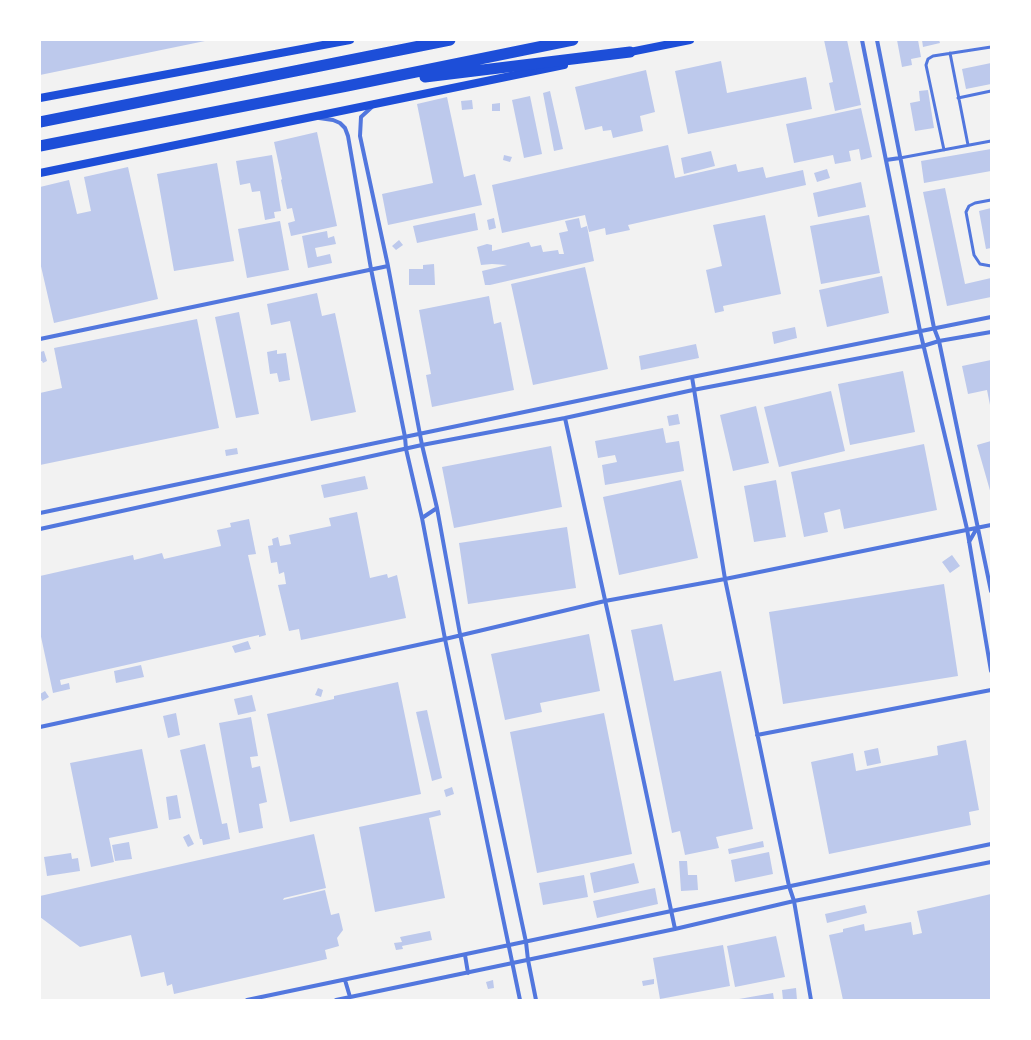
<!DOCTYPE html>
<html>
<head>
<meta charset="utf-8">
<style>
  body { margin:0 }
  #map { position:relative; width:1031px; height:1040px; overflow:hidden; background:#f2f2f2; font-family:Jost,sans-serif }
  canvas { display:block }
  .frame { position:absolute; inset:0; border:41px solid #fff; pointer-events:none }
</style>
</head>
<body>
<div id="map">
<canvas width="1031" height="1040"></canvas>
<div class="frame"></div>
</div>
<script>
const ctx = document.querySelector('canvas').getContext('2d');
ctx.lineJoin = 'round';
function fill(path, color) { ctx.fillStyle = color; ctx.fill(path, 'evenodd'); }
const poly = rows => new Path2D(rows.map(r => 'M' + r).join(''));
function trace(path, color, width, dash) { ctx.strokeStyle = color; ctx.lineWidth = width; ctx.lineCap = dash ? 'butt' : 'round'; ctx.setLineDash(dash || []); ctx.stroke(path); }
fill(poly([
  [40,40,205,40,205,41,40,75],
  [824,40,847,40,861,105,835,111,829,83,833,82],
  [897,40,918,40,921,57,911,59,912,65,902,67],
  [922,40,939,40,940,43,923,47],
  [721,61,727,93,806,77,812,109,688,134,675,71],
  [991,63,991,84,966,89,962,69],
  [646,70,655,112,640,116,643,131,613,138,611,130,603,131,602,126,585,130,575,87],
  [928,90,934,128,915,131,910,103,920,101,919,91],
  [550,91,563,149,554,151,543,93],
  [530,96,542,154,524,158,512,100],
  [447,97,464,177,475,174,482,205,388,225,382,194,433,183,417,104],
  [472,100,473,109,462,110,461,101],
  [500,103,500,111,492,111,492,104],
  [861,108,872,157,861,160,859,149,849,151,851,161,835,164,833,155,794,163,786,124],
  [317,132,337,226,291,236,288,223,295,221,292,208,287,209,281,180,282,179,274,142],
  [668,145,675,178,736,164,738,172,763,167,766,178,803,170,806,185,628,225,630,230,606,235,605,228,589,232,585,215,502,233,492,185],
  [991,149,991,171,924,183,921,161],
  [711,151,715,166,684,174,681,158],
  [272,155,281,211,274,212,275,218,265,220,260,191,252,192,250,183,240,185,236,161],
  [504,155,512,157,510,162,503,160],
  [217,163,234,261,174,271,157,174],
  [128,167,158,299,54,323,40,262,40,187,69,180,77,214,91,211,84,177],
  [827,169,830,178,817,182,814,173],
  [861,182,866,207,818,217,813,193],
  [945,188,965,284,991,278,991,297,947,306,923,192],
  [991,208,991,248,986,249,979,211],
  [475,213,478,230,417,243,413,226],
  [765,215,781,294,723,306,724,311,715,313,706,270,722,266,713,225],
  [869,215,880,273,821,284,810,226],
  [494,218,496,228,489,230,487,220],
  [579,218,581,228,587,226,594,261,490,285,485,285,482,271,507,265,492,264,481,265,477,247,487,244,492,245,492,251,529,242,531,247,541,245,543,252,558,250,559,254,564,254,559,233,568,231,565,221],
  [280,221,289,270,247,278,238,229],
  [327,231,328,238,334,236,336,244,315,248,317,257,330,254,332,263,308,268,302,236],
  [399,240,403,245,396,250,392,246],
  [434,264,435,285,409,285,409,269,423,269,423,265],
  [585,267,608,369,533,385,511,284],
  [882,276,889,313,827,327,819,290],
  [317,293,322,316,335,313,356,412,311,421,290,321,271,325,267,304],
  [489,296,494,324,501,322,514,390,432,407,426,375,431,374,419,310],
  [239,312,259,414,236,418,215,317],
  [197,319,219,428,40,465,40,393,62,388,54,348],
  [795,327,797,338,774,344,772,332],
  [696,344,699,358,641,370,639,356],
  [277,350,277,354,286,353,290,380,279,382,277,373,270,374,267,352],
  [44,351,47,361,43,363,42,361,40,361,40,352],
  [991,360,991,405,990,405,987,390,968,394,962,366],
  [903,371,915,432,850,445,838,384],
  [831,391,845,451,779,467,764,407],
  [756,406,769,463,733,471,720,415],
  [678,414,680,424,669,426,667,416],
  [663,428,666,443,679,441,684,471,605,485,602,465,617,462,615,455,598,458,595,441],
  [991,441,991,494,977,445],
  [924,444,937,510,844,529,840,509,824,513,828,532,804,537,791,472],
  [551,446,562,507,454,528,442,467],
  [237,448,238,454,226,456,225,450],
  [365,476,368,489,324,498,321,485],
  [681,480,698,558,619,575,603,497],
  [776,480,786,537,754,542,744,486],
  [357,512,370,578,387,574,388,578,397,575,406,618,301,640,299,629,289,631,278,585,286,584,284,572,279,574,277,562,271,563,268,546,273,545,272,539,278,537,280,546,291,544,289,535,331,526,329,518],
  [249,519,256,554,248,555,266,635,259,637,259,635,60,680,61,685,69,683,70,689,53,693,40,632,40,576,133,555,134,560,162,553,164,559,221,546,217,530,231,527,230,523],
  [567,527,576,588,468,604,459,543],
  [952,555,960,566,950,573,942,562],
  [944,584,958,676,783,704,769,612],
  [662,624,674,681,721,671,753,829,716,837,719,848,685,855,680,831,672,833,631,630],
  [589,634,600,691,540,703,542,712,505,720,491,654],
  [248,641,251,649,235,653,232,646],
  [141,665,144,677,116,683,114,671],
  [398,682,421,794,290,822,267,714,334,699,334,696],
  [318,688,323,690,321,697,315,695],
  [45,691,49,697,42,701,40,694],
  [252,695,256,711,238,715,234,699],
  [427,710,442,778,432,781,416,712],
  [176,713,180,735,168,738,163,716],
  [604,713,632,854,537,873,510,732],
  [251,717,258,756,250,757,252,768,260,766,267,802,259,804,263,828,239,833,219,723],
  [966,740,979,810,969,812,971,825,829,854,811,762,853,753,856,771,938,755,937,746],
  [205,744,222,824,227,823,230,839,203,845,202,839,200,839,180,750],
  [878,748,881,763,867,766,864,751],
  [142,749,158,828,109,838,114,862,91,867,70,763],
  [452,787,454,794,446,797,444,790],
  [177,795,181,818,169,820,166,797],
  [440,810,441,815,429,818,445,898,375,912,359,827],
  [189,834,194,844,188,847,183,837],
  [314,834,326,888,284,898,283,900,325,890,331,915,339,913,343,930,337,938,339,946,325,950,327,959,174,994,172,984,167,986,164,972,141,977,131,935,80,947,40,917,40,896],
  [763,841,764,847,729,854,728,849],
  [129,842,132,859,115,861,112,845],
  [769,852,773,874,735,882,731,860],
  [71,853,72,859,78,858,80,871,47,876,44,857],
  [679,861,687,861,688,875,697,875,698,890,681,891],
  [634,863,639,883,594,893,590,873],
  [584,875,588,897,543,905,539,883],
  [655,888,658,904,597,918,593,901],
  [991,894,991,1000,843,1000,829,935,843,932,843,929,864,924,865,931,911,922,913,935,922,933,917,911],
  [865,905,867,913,827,923,825,914],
  [430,931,432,940,402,946,403,949,396,950,394,943,402,942,400,937],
  [776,936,785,977,735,987,727,946],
  [723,945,730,986,660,999,653,958],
  [654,979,654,984,643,986,642,981],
  [493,980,494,988,488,989,486,982],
  [796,988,797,1000,783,1000,782,990],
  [773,993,774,1000,739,1000,739,999]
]), '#bdc9ec');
trace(poly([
  [950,53,968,145],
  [958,98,991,91],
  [944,150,926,65,928,59,933,56,991,47],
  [900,158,991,141],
  [991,200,975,203,969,206,966,212,974,255,980,264,991,266]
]), '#5277de', 3);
trace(poly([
  [862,40,920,331,967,529,991,671],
  [877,40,934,328,939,341,991,591],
  [373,106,361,117,360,136,388,266,422,445,437,508,460,634,526,942,528,960,536,1000],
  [319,118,333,120,340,123,345,128,348,136,371,269,405,437,406,449,422,518,445,639,520,1000],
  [886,160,900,158],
  [40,339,388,266],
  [692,377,725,579,789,886,794,901,811,1000],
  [565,418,616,650,675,929],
  [40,513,692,377,991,317],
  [422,518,437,508],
  [40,529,422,445,565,418,693,390,923,346,939,341,991,332],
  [969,542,977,528],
  [40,727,445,639,605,601,725,579,991,525],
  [757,735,991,690],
  [465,955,468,973],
  [345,980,350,997],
  [247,1000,991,844],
  [336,1000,675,929,794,901,991,862]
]), '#5277de', 4);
trace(poly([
  [625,53,690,40],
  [40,98,350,40],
  [40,173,564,65]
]), '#1d4ed8', 8);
trace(poly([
  [425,77,630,52],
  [40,122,450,40],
  [40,146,347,86,573,40]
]), '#1d4ed8', 11);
</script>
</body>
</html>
